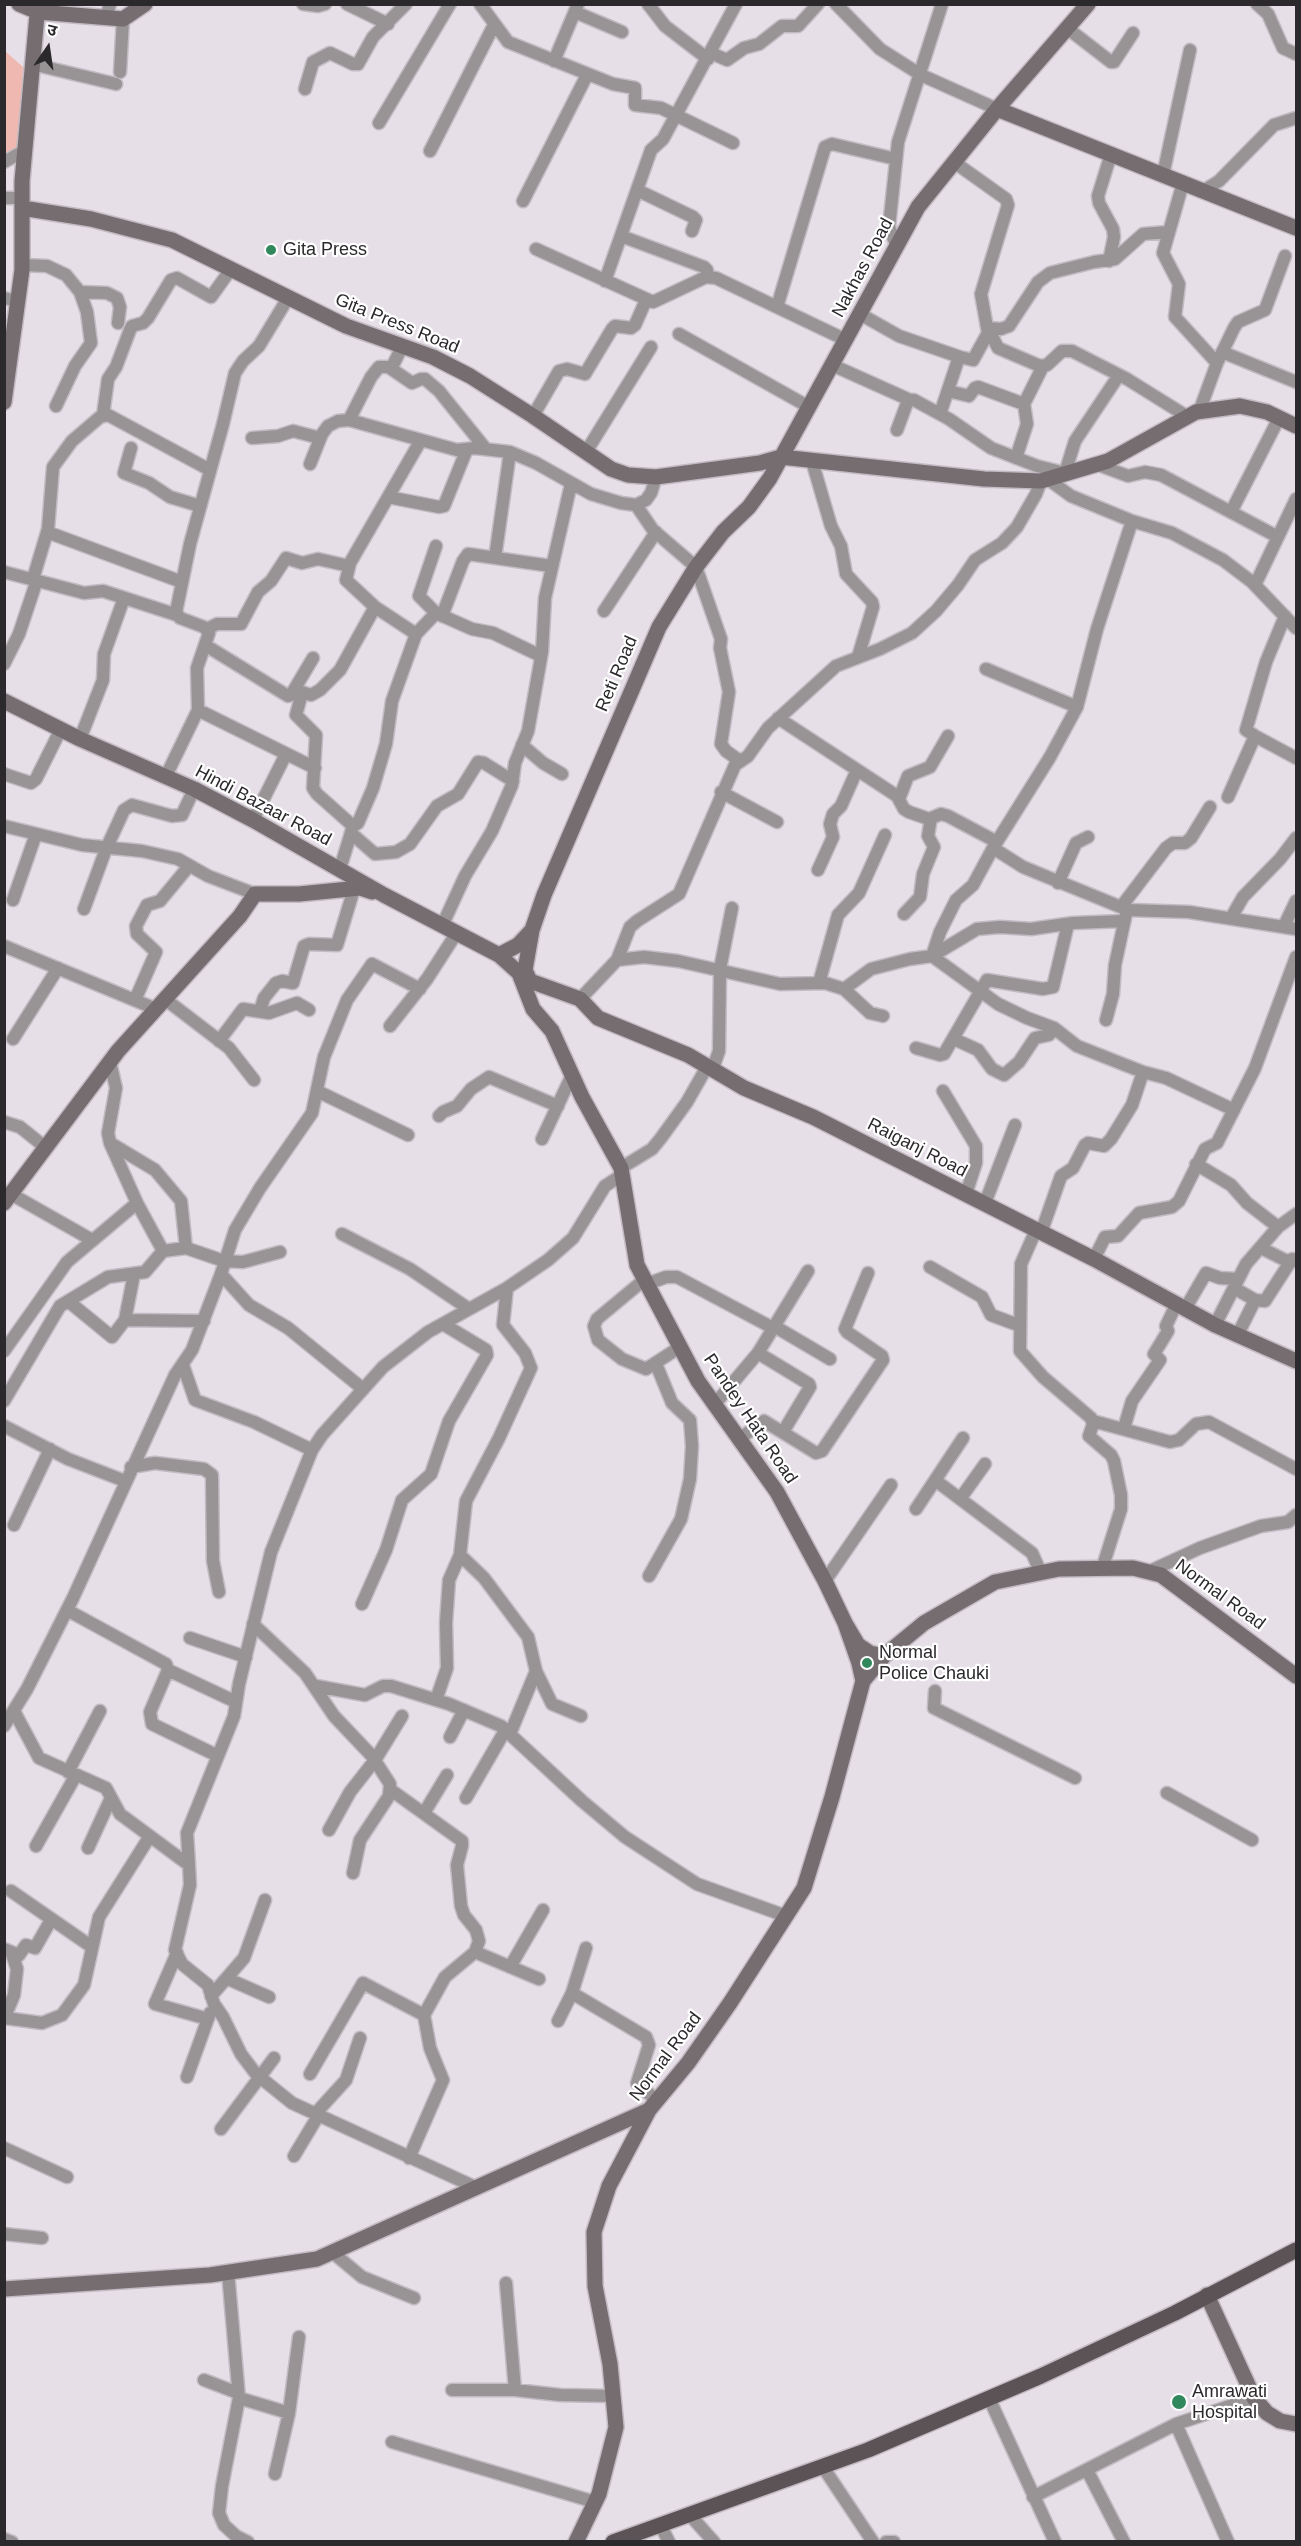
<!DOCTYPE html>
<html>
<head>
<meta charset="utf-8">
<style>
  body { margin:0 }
  #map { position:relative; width:1301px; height:2546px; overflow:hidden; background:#e7dfe8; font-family:Arial,"Noto Sans Devanagari",sans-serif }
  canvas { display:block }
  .frame { position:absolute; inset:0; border:6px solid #2c292d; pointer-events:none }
  .north { position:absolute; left:18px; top:18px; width:60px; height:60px; -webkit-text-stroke:4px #fff; paint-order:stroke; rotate:13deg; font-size:16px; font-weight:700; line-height:24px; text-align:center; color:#2c292d }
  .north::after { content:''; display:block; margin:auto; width:21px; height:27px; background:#2c292d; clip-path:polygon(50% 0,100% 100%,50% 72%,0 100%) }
</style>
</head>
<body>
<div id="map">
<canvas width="1301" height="2546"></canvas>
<div class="frame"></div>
<div class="north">उ</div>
</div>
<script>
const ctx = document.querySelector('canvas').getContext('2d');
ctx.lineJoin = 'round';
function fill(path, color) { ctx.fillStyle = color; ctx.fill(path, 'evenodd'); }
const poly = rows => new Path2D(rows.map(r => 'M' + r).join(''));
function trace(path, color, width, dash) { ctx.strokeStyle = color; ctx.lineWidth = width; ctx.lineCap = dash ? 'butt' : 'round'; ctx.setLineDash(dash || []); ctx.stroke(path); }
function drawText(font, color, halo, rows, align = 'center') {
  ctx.font = font + ' Arial,sans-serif'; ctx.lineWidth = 4.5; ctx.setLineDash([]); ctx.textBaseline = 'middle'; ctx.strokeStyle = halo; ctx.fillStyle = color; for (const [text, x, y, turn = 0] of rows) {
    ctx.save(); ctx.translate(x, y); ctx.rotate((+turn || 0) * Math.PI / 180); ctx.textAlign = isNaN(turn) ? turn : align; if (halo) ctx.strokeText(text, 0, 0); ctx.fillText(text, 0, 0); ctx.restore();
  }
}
fill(poly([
  [5,51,23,67,19,147,5,158]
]), '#efb8b1');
const street = poly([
  [303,4,318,6,325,4],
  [347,4,388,24],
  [480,4,508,42,613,84,635,88,635,105,661,108,733,143],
  [648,4,665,26,708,59],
  [836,4,880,49,921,75,997,109],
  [1257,4,1268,14,1283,48,1296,54],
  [575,12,622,32],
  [106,18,110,4],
  [1067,28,1111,62,1114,62,1133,33],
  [711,53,727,60,744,48,759,44,782,26,798,26,818,4],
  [554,61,578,4],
  [32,64,116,84],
  [120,72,123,19],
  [305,89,313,62,330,53,353,64,358,64,373,37,406,4],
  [379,123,450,4],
  [430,151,494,25],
  [4,162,24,151],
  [1163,175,1190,50],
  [1183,183,1163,253,1179,284,1175,317,1217,363],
  [637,190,693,217,696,220,692,231],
  [1203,191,1219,181,1274,125,1296,118],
  [4,198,22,198],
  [523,201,587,75],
  [1168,232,1143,234,1115,259,1094,262,1050,273,1038,282,1009,326,1001,329,988,328,998,348,1040,366,1047,365,1062,351,1072,351,1127,379,1188,417],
  [621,236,704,267,707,270,708,277],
  [897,247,889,227,898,142,942,4],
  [536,249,653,302,706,277,716,278,846,340],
  [1109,261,1114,237,1113,229,1099,203,1098,196,1111,154],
  [22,265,47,266,66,275,80,292,87,312,91,343,75,366,56,406],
  [605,281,651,150,663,139,736,4],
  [80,292,107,293,117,298,120,307,118,323],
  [4,298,18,301],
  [777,307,825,147,832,144,896,159],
  [860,314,899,336,960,357],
  [679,334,809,407],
  [1222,352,1296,382],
  [832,365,910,400],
  [390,368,412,383,421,379,425,379,439,391,485,448],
  [948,391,969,396,975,388,978,387,1024,404],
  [1199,412,1217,363,1234,328,1238,322,1265,310,1285,256],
  [940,414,958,360,960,357,973,360,988,333,981,294,1008,205,1006,199,954,162],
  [103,415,108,379,116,367,130,330,132,326,143,323,148,318,171,280,177,278,211,297,231,269],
  [533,416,559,371,567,369,585,374,612,329,615,326,631,328,635,325,646,300],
  [349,420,371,377,379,367,392,367,402,347],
  [897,430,907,403,910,400,914,400,949,419,991,448,1037,466,1065,473,1075,441,1119,375],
  [252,438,278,436,293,431,320,438],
  [421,440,350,563,346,580,375,607,416,634,436,613,472,629,493,633,541,656],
  [131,448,124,473,149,483,170,497,200,506],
  [586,452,651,347],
  [1016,458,1027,424,1024,404,1043,366],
  [812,461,831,526,841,546,846,574,872,602,873,607,858,657],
  [310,464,322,434,328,426,338,421,349,420,457,450,475,448,510,452,536,463,591,494,621,503,636,505,646,500,651,493,656,477],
  [1096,464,1128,476,1145,472,1161,475,1278,537],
  [1049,480,1071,496,1132,521,1172,533,1223,560,1252,582,1296,628],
  [388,497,439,507,444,506,467,449],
  [636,505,653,530,696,567,721,639,720,648,729,692,721,744,726,751,740,761],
  [1231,512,1279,418],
  [1132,521,1097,629,1077,707,1050,757,993,848,1023,867,1128,910,1189,912,1296,929],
  [47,532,182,582],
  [495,558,510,452],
  [4,572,84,593,103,591,177,615],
  [33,579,48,529,53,467,72,441,100,417,108,415,210,470],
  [1255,585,1296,499],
  [604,611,656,532],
  [436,613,419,596,436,546],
  [442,616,463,561,468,554,551,566],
  [207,629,217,624,241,624,258,592,271,581,286,558,302,563,318,559,349,566],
  [205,645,288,696,291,695,313,658],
  [4,664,19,634,37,580],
  [986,669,1077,707],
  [295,690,311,695,320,690,340,670,375,607],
  [302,693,296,715,316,735,313,788,317,794,353,826,340,869],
  [198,710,315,768],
  [778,718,897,796,904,809,909,812,929,819,941,814,948,816,997,842],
  [1255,736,1296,758],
  [80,739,103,680,104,654,124,598],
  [522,745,543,763,562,774],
  [4,774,31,783,36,779,61,729],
  [166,776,198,710,197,668,209,633,204,627,180,618,176,612,190,544,223,424,235,373,243,361,259,346,288,298],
  [721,792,777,822],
  [1228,797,1255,736,1246,730,1266,662,1285,616],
  [899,799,908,776,930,767,948,736],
  [253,820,286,754],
  [4,826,82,845,142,851,178,859,208,876,255,894],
  [353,826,358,823,373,788,386,744,392,701,416,634],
  [352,834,375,854,396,852,410,844,437,806,458,794,478,762,484,763,513,781],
  [993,848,973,885,956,900,940,932,932,956,998,1004,1027,1018,1054,1028,1077,1046,1143,1072],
  [818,870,833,837,830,824,833,814,841,806,857,770],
  [1058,883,1076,843,1088,837],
  [13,900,36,834],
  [1121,907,1166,848,1173,843,1185,843,1191,838,1210,807],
  [84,909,106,849,124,810,132,805,172,816,182,815,194,789],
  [904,914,920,897,923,874,934,847,928,836,931,818],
  [1231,918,1243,897,1280,859,1296,838],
  [442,926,465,876,492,831,512,785,515,763,528,731,542,652,545,598,571,484],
  [1284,926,1296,901],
  [4,946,156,1009],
  [617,960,644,957,678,961,780,984,825,983,844,989,871,969,910,959,932,956,977,929,1000,927,1031,929,1073,923,1124,921],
  [819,983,838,915,859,893,885,835],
  [844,989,870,1013,883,1016],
  [165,999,229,1048,254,1080],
  [580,999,617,960,630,927,637,921,679,894,735,765,748,756,768,728,836,666,880,649,912,633,936,611,958,585,975,560,1002,543,1017,527,1036,494,1041,481],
  [135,1000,156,952,137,934,136,926,147,905,160,901,189,866],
  [260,1011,264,998,276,983,282,981,293,983,304,946,309,944,337,945,354,889],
  [1106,1020,1113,994,1115,965,1126,914],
  [390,1026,427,979,456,934],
  [13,1039,58,968],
  [954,1039,978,1050,992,1069,1004,1075,1019,1062,1035,1038,1049,1035,1054,1028],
  [219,1041,243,1009,269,1013,297,1003,309,1010],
  [916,1048,940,1055,944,1054,987,980,1043,989,1053,987,1068,924],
  [110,1062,116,1088,108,1133,110,1143,137,1203,163,1251,186,1248,224,1261,243,1262,280,1252],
  [713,1068,719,1051,720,969,732,908],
  [317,1091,408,1135],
  [943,1091,976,1146,976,1163,966,1194],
  [439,1116,443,1112,457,1106,471,1089,489,1077,558,1106],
  [4,1122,20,1127,45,1147],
  [542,1139,572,1075],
  [110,1143,155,1170,181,1201,186,1248],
  [1196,1164,1231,1185,1247,1203,1278,1227,1296,1214],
  [621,1168,652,1149,661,1138,687,1102,708,1065],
  [11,1194,92,1240],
  [985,1203,1015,1125],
  [1036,1230,1021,1264,1020,1351,1043,1377,1091,1418,1093,1424,1089,1436,1111,1455,1114,1461,1121,1495,1121,1509,1102,1569],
  [1041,1233,1061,1176,1073,1168,1085,1145,1088,1143,1104,1146,1111,1139,1132,1105,1143,1072,1166,1078,1234,1110],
  [342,1234,410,1269,469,1309],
  [1261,1248,1285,1260,1295,1261],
  [1094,1259,1105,1237,1118,1236,1139,1213,1172,1207,1179,1201,1205,1149,1217,1143,1255,1068,1296,957],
  [930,1267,982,1297,991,1315,1018,1325],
  [221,1274,249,1305,288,1328,363,1389],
  [645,1279,597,1319,594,1326,598,1340,622,1359,646,1369,680,1347],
  [647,1284,666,1277,677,1277,773,1328],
  [1234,1288,1255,1300],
  [68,1301,112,1337,125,1320,204,1321],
  [1185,1309,1206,1273,1220,1278,1238,1279],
  [125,1320,134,1274],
  [1215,1325,1246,1264,1278,1227],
  [774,1326,830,1359],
  [1237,1336,1255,1300,1265,1301,1292,1259],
  [4,1351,67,1262,137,1203],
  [758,1353,809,1384,810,1387,783,1432],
  [183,1365,195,1400,254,1422,312,1450],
  [4,1401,60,1306,108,1277,145,1272,163,1251],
  [714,1405,758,1353,808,1271],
  [1093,1421,1170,1442,1179,1440,1196,1424,1209,1422,1296,1469],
  [4,1426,68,1459,125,1481],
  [1124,1428,1132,1401,1160,1360,1154,1354,1168,1331,1166,1326,1176,1305],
  [739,1439,764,1421,816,1453,822,1451,883,1360,882,1356,847,1332,845,1329,868,1273],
  [131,1467,155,1463,204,1469,212,1475,213,1561,219,1592],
  [935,1480,1032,1553,1041,1573],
  [960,1499,985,1464],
  [916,1509,963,1438],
  [14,1525,50,1449],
  [460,1555,484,1578,528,1637,536,1671,552,1704,581,1716],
  [1148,1572,1200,1548,1261,1526,1288,1522,1296,1515],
  [649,1576,681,1519,690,1479,692,1446,690,1420,672,1403,656,1364],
  [825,1581,891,1485],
  [362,1604,386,1550,402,1500,431,1474,449,1421,487,1355,486,1350,443,1324],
  [67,1610,166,1664,168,1670,150,1712,152,1724,218,1756],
  [253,1624,305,1673,334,1716,372,1756,390,1784,389,1796,360,1840,353,1873],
  [190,1638,246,1657],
  [168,1670,236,1702],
  [316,1686,365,1695,383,1686,391,1686,449,1704,501,1726,582,1801,625,1837,697,1884,786,1916],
  [935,1691,934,1708,1075,1778],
  [436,1700,447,1668,446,1623,449,1580,460,1555,466,1501,499,1438,531,1368,525,1353,503,1325,507,1288],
  [14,1711,39,1758,106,1788,120,1814,189,1865,190,1885,175,1950,182,1964,208,1985,214,2004,223,2017,241,2054,256,2074,292,2103,475,2187],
  [4,1726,27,1689,73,1598,175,1375,192,1350,221,1274,235,1230,260,1188,312,1113,324,1057,347,1000,372,964,420,989],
  [510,1734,536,1671],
  [450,1737,464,1710],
  [68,1772,100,1711],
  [391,1790,462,1841,462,1846,457,1865,461,1906,464,1915,476,1930,479,1941,475,1952,445,1977,424,2015,430,2048,443,2080,409,2158],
  [1167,1793,1252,1840],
  [466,1798,506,1729],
  [424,1813,447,1775],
  [329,1830,350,1792,375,1760,402,1716],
  [36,1846,76,1775],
  [88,1848,111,1798],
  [189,1865,187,1833,234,1716,239,1684,271,1552,312,1450,322,1435,383,1367,428,1332,507,1288,548,1260,573,1238,605,1186,622,1175],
  [11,1891,92,1947],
  [4,1949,19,1955,26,1945,35,1948,51,1920],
  [475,1952,539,1979],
  [177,1953,155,2004,208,2019],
  [510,1967,543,1910],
  [228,1979,269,1997],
  [572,1993,646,2037,649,2045,637,2083,657,2101],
  [211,1996,244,1958,265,1900],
  [5,2018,42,2023,62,2015,84,1985,99,1917,150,1836],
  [4,2019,14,1995,17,1969,12,1954],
  [558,2021,572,1993,586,1948],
  [310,2074,363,1983,424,2015],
  [187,2077,210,2013],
  [315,2114,346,2080,360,2038],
  [221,2129,274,2058],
  [4,2148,67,2177],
  [294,2156,318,2116],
  [4,2234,42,2238],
  [332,2252,362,2277,414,2298],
  [228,2272,239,2398,222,2486,219,2513,224,2525,236,2536,248,2542],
  [506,2283,515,2390],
  [204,2380,238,2393],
  [452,2390,515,2390,560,2395,613,2396],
  [239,2398,289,2413,299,2337],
  [989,2398,1055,2542],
  [1176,2424,1228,2542],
  [392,2442,595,2502],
  [823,2467,873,2542],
  [1087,2470,1124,2542],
  [275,2474,289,2413],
  [1033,2497,1176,2424,1254,2398],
  [689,2514,714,2542],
  [660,2524,669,2542],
  [4,2539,12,2542],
  [886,2542,894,2542]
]);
const secondary = poly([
  [19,4,38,12,123,19,145,4],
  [997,109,1296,228],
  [22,208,91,219,172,240,346,326,433,357,470,376,533,416,611,469,628,475,656,477,760,463,781,457,984,479,1041,481,1108,461,1196,412,1240,406,1267,412,1296,426],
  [4,402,22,270,22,181,38,4],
  [4,701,80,739,194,789,253,820,384,895,499,955,519,973,525,970,532,930,518,945,499,955],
  [532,930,544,895,659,627,696,567,723,532,749,507,770,478,918,207,997,109,1088,4],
  [525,970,530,981,580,999,598,1018,688,1055,744,1088,813,1117,1094,1259,1215,1325,1296,1361],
  [519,973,533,1009,552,1031,582,1097,621,1168,637,1265,698,1381,777,1492,825,1581,845,1623,859,1663,863,1681,884,1656,870,1653,858,1645,845,1623],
  [4,1203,118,1051,240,916,255,894,299,894,360,888,372,892],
  [884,1656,924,1623,995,1582,1059,1569,1133,1568,1161,1575,1296,1676],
  [4,2289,210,2275,317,2259,649,2110],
  [1207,2295,1254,2398,1267,2413,1280,2421,1296,2424],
  [576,2542,599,2494,616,2427,610,2364,595,2286,594,2232,609,2186,649,2110,688,2063,730,2003,804,1888,832,1797,863,1681]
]);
const primary = poly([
  [613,2542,868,2450,1041,2376,1175,2313,1296,2250]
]);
trace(street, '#c2bbc3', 15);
trace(secondary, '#c2bbc3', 18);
trace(primary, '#c2bbc3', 18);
trace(street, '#989395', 12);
trace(secondary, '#756d70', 15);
trace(primary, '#5c5356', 15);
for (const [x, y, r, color] of [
  [271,250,6,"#31885d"],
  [867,1663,6,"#31885d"],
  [1179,2402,8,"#31885d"]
]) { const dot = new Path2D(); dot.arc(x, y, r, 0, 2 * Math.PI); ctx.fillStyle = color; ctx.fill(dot); trace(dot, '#fff', 2); }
drawText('18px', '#2c292d', '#fff', [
  ["Gita Press",283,250],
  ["Normal",879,1653],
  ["Police Chauki",879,1674],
  ["Amrawati",1192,2392],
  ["Hospital",1192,2413]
], 'left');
drawText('18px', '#2c292d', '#fff', [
  ["Nakhas Road",863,268,-62],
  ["Gita Press Road",397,324,22],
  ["Reti Road",617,674,-67],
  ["Hindi Bazaar Road",263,806,28],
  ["Raiganj Road",917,1148,27],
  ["Pandey Hata Road",750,1419,56],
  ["Normal Road",1220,1595,36],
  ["Normal Road",666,2057,-53]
]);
</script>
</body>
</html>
